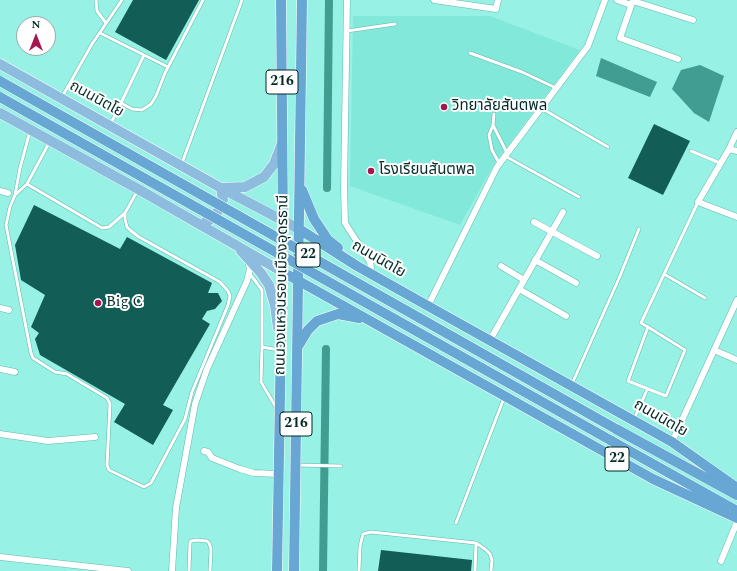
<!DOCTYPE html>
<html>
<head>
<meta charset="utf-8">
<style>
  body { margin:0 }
  #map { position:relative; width:737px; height:571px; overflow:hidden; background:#97f1e4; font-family:Spectral,serif }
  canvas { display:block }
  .north { position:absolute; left:16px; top:16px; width:40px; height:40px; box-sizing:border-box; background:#fefefe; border:1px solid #9aaaa8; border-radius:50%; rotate:0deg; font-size:11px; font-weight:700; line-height:16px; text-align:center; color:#032c27 }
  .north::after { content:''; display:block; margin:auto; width:14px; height:18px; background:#a71551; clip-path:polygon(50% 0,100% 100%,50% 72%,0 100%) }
</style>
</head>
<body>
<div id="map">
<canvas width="737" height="571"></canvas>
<div class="north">N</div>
</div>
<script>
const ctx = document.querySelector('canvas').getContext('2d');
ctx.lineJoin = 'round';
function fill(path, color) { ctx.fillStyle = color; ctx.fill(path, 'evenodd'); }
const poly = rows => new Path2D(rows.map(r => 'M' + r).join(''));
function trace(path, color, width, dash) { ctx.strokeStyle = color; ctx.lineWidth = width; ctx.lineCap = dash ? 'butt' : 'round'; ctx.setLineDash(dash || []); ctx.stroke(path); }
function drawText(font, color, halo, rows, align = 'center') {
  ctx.font = font + ' Spectral,"Noto Sans Thai",serif'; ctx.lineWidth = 4; ctx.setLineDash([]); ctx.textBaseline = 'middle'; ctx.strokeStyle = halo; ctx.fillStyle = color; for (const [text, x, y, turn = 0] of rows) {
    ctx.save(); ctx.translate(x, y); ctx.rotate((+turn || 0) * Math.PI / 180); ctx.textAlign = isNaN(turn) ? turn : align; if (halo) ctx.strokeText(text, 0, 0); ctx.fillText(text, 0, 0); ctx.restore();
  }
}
fill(poly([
  [353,16,490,16,580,50,494,164,460,225,350,186]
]), '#82e8d9');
fill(poly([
  [601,58,657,82,650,97,596,76],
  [700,65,724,76,709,122,694,113,672,89,681,70]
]), '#419d91');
trace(poly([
  [327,188,329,0],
  [323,571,326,349]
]), '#419d91', 8);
fill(poly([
  [133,0,199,0,166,60,115,32],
  [654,124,690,141,663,195,628,178],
  [34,205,120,249,127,237,212,283,208,293,218,293,222,301,215,309,207,311,202,319,210,324,163,405,173,410,153,445,114,422,125,404,40,355,35,339,39,333,31,327,45,295,21,280,15,245],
  [381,550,472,560,471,571,378,571]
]), '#125d55');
const service = poly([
  [96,0,97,11,106,23],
  [347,31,395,24],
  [100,33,168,67],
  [470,53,522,72,556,88],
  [62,97,92,44,122,0],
  [121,103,144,55],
  [541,108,608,147],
  [494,114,493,125,489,135,492,150,499,163],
  [111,123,121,103,132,109,142,110,151,104,156,96,165,73,203,0],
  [493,125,507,153],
  [30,131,20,168,15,195,10,207,6,225,31,353,33,358,55,372,67,374,107,398,110,404,107,465,109,470,144,487,151,483,185,419,192,392,228,305,230,296,228,291,220,282,139,237,130,230,127,227,125,219,125,213,138,190],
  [691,151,720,163],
  [505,156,579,197],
  [182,163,242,0],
  [27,184,102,228,109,227,125,213],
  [15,195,27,184,49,143],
  [250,274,262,290,262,347,279,350],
  [664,274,705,298],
  [648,327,628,381,666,396,685,350,648,327,641,323,698,202],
  [262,347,261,382,277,409],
  [572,384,620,276,639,229],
  [634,419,647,390],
  [297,465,341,466],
  [456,523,504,398],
  [189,571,190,543,191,541,197,540,207,541,209,543,211,549,210,571],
  [359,571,360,546,363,534,371,532,476,543,485,549,490,554,492,560,491,571],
  [475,571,476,543]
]);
const minor = poly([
  [347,0,344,189,345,223,370,262,372,274],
  [434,0,496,9,498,0],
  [617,0,631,5],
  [633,0,620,38,678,59],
  [633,1,693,20],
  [729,149,737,132],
  [737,151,729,149,698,202,737,217],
  [0,191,8,193],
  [534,222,597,256],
  [535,260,576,283],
  [501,266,524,280],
  [519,289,566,316],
  [428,306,497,167,588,46,605,0],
  [0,308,9,310],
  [490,340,563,212],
  [714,350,737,360],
  [0,369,15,372],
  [0,434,48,441,95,437],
  [672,442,737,300],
  [204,451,208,452,212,458,240,469,254,473,278,474],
  [0,557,128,571],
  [721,561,737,522],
  [172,571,176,508,195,404,207,369,247,281,250,269,248,261]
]);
const primary = poly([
  [0,64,221,188,299,229],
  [0,113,138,189,281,271],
  [221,188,245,187,264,177,274,164,282,143],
  [206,221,210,220,218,211,223,200,221,188],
  [241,251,261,273,269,285,275,306,278,328]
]);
const trunk = poly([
  [302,190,314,219,328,240,338,248],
  [299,229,357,266,428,306,672,442,737,488],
  [281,271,653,479,737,518],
  [297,348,308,330,317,321,338,314,359,318],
  [616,429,737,495],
  [610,440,737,511],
  [277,571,283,221,281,0],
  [294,571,302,0]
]);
trace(service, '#5fb9ad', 4);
trace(minor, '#5fb9ad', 7);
trace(primary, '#fff', 11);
trace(trunk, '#fff', 11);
trace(service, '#fff', 3);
trace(minor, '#fff', 6);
trace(primary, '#8ebcdf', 10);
trace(trunk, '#68a6d4', 10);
const trunkBridge = poly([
  [0,81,616,429],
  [0,97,610,440]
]);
trace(trunkBridge, '#fff', 11, []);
trace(trunkBridge, '#68a6d4', 10);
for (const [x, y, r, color] of [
  [444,107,4,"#a71551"],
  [371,171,4,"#a71551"],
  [98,303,4,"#a71551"]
]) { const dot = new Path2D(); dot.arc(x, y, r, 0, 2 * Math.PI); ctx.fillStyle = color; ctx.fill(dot); trace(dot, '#fefefe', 1.5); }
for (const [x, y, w] of [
  [282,82,32],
  [308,255,24],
  [296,424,32],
  [617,459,24]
]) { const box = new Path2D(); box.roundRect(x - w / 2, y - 12, w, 24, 3); ctx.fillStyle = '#fefefe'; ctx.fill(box); trace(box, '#032c27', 1); }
drawText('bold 14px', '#032c27', null, [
  ["216",282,82],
  ["22",308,255],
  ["216",296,424],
  ["22",617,459]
]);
drawText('15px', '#032c27', '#fefefe', [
  ["ถนนนิตโย",96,100,29],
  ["ถนนนิตโย",378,260,30],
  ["ถนนวงแหวนรอบเมืองอุดรธานี",283,285,-89],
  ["ถนนนิตโย",660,419,30]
]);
drawText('15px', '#032c27', '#fefefe', [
  ["วิทยาลัยสันตพล",452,107],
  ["โรงเรียนสันตพล",379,171],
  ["Big C",106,303]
], 'left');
</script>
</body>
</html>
